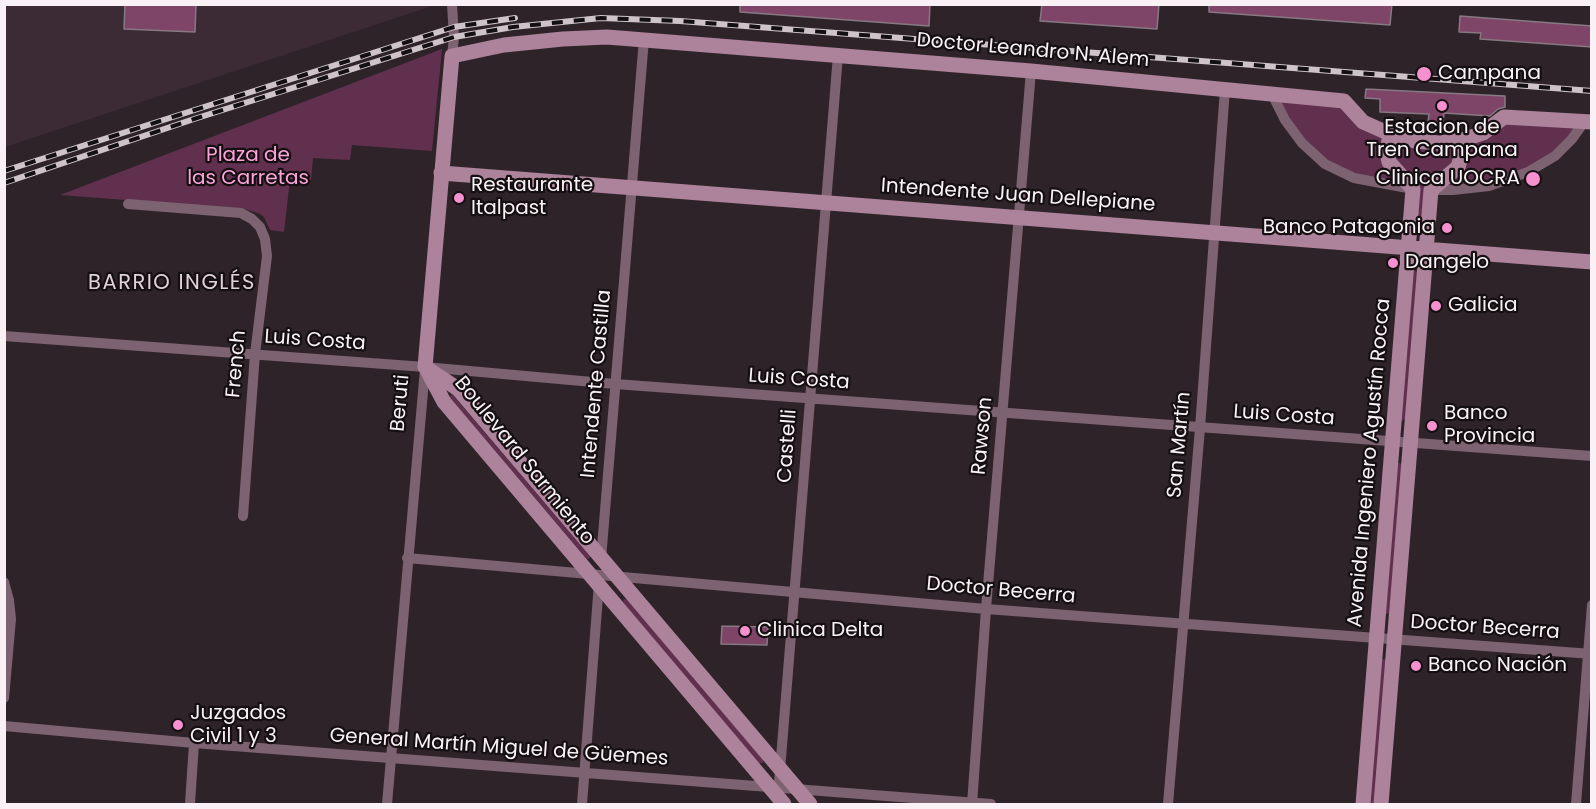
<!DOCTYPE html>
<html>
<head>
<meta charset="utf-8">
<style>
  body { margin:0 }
  #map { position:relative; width:1596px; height:809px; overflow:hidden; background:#2f232a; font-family:Poppins,sans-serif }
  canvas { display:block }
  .frame { position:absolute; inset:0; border:6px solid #faf1f6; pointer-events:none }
</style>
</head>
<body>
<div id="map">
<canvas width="1596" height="809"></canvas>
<div class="frame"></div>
</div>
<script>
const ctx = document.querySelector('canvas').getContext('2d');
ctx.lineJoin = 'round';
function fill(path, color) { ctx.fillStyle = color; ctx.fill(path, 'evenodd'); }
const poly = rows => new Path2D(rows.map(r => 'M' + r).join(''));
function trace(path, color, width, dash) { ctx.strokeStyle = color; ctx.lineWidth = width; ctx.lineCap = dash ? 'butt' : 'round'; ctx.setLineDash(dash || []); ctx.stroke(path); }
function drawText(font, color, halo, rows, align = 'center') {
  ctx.font = font + ' Poppins,sans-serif'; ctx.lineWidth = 4.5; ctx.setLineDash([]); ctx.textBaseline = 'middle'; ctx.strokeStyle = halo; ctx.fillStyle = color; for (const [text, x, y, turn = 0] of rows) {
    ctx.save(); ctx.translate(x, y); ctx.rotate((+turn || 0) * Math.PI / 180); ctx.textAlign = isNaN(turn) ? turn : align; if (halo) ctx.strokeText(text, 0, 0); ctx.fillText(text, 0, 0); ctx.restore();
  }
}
fill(poly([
  [4,5,435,5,5,147]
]), '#3c2a35');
fill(poly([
  [442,49,432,151,352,145,350,160,313,158,311,180,290,179,284,232,270,230,264,217,260,214,245,209,60,195],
  [1272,94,1344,101,1363,122,1439,143,1504,117,1584,122,1555,156,1489,186,1431,190,1420,233,1418,235,1416,233,1413,189,1354,178,1302,143],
  [1415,270,1417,272,1406,418,1402,421,1400,420,1413,271],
  [452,394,590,556,589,559,587,559,449,397],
  [1400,463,1402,465,1389,613,1387,614,1385,613,1397,464],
  [624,599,628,600,763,759,763,763,758,763,623,602],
  [1384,659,1386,660,1375,804,1369,804,1382,660]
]), '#61304f');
const building = poly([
  [125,4,196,4,195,32,124,29,125,4],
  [740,4,930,4,929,26,740,12,740,4],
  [1042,4,1159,4,1157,29,1040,21,1042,4],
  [1209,4,1392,4,1390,25,1209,12,1209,4],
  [1460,16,1592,26,1592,47,1480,39,1481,33,1459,32,1460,16],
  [1366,89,1505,96,1505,107,1498,109,1490,116,1444,113,1443,123,1428,122,1429,114,1380,112,1380,99,1365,98,1366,89],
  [722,626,768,627,767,645,721,644,722,626]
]);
fill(building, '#7f4569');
trace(building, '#877981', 1.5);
trace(poly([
  [452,56,454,37,452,4],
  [1272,94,1285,120,1302,143,1325,164,1354,178,1413,189],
  [1431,190,1453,190,1489,186,1528,172,1555,156,1572,139,1584,122],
  [128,204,241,213,252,219,260,227,265,239,267,256,255,354,243,516],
  [4,336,425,367,615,384,1592,456],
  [407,558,986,609,1592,654],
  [601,559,644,39],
  [4,582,9,600,11,619,4,698],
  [4,726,194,743,991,804],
  [778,795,838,55],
  [190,804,194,743],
  [387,804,425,369],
  [582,804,599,583],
  [972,804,986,609,1031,71],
  [1168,804,1200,428,1225,89],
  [1576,804,1592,605]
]), '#7d6271', 10);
trace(poly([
  [441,173,1592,262],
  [425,367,452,56,504,45,563,39,607,37,1031,71,1344,101,1363,122,1390,134,1415,141,1439,143,1462,140,1483,133,1504,117,1592,122],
  [425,367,458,389,810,804],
  [427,370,444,402,784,804],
  [1363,804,1413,189,1389,162,1387,152,1390,134],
  [1381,804,1431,190,1458,167,1461,157,1462,140]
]), '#ad829b', 15);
const rail = poly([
  [4,171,454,27,515,18],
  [4,183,194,119,454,37,513,27,601,18,680,21,1592,91]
]);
trace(rail, '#cdc3c9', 6);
trace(rail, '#140f11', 4, [11]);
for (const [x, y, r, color] of [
  [1424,74,8,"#f690cf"],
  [1442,106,6,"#f690cf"],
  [1533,179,8,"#f690cf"],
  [459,198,6,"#f690cf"],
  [1447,228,6,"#f690cf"],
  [1393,263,6,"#f690cf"],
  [1436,306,6,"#f690cf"],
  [1432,426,6,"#f690cf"],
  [745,631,6,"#f690cf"],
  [1416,666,6,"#f690cf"],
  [178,725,6,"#f690cf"]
]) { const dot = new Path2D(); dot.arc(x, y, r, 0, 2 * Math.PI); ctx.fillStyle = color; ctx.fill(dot); trace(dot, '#140f11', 2); }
drawText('20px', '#faf1f6', '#140f11', [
  ["Doctor Leandro N. Alem",1033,51,5],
  ["Intendente Juan Dellepiane",1018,196,4],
  ["Luis Costa",315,341,4],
  ["French",237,364,-85],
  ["Luis Costa",799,380,4],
  ["Intendente Castilla",597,384,-85],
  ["Beruti",401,403,-85],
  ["Luis Costa",1284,416,4],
  ["Rawson",983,436,-85],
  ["San Martín",1180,445,-85],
  ["Castelli",788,446,-86],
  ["Boulevard Sarmiento",524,461,51],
  ["Avenida Ingeniero Agustín Rocca",1370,463,-85],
  ["Doctor Becerra",1001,591,5],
  ["Doctor Becerra",1485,628,4],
  ["General Martín Miguel de Güemes",499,748,4]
]);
drawText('20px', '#faf1f6', '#140f11', [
  ["Campana",1438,74],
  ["Estacion de",1442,128,"center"],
  ["Tren Campana",1442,151,"center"],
  ["Clinica UOCRA",1520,179,"right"],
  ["Restaurante",471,186],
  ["Italpast",471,209],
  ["Banco Patagonia",1435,228,"right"],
  ["Dangelo",1405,263],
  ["Galicia",1448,306],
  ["Banco",1444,414],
  ["Provincia",1444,437],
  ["Clinica Delta",757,631],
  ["Banco Nación",1428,666],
  ["Juzgados",190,714],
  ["Civil 1 y 3",190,737]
], 'left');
drawText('20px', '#fca3d9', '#140f11', [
  ["Plaza de",248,156],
  ["las Carretas",248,179]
]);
ctx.letterSpacing = '1.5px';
drawText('21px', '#e0d0d9', '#140f11', [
  ["BARRIO INGLÉS",172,284]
]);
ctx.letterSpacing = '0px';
</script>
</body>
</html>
